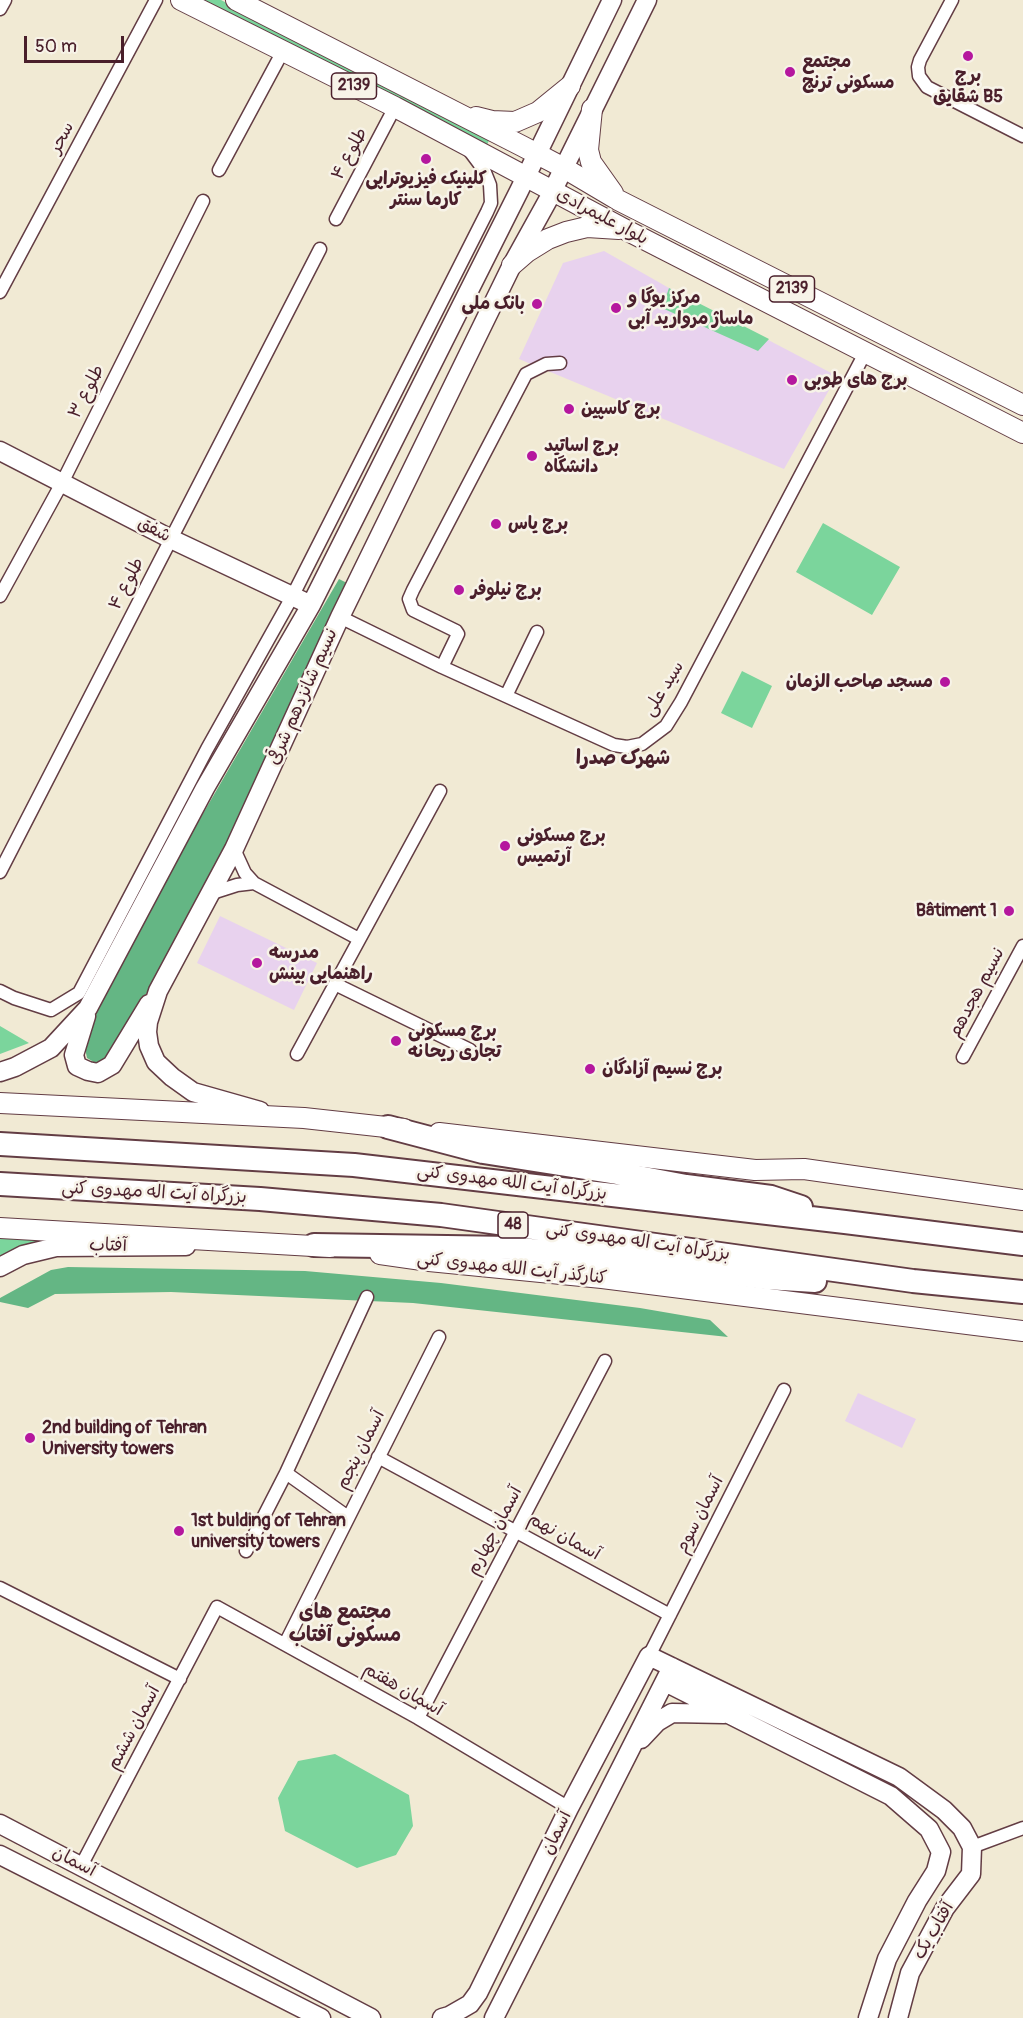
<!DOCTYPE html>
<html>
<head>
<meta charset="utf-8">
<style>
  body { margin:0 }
  #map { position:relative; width:1023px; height:2018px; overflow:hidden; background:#f1ead4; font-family:Pangolin,sans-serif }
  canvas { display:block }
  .scale { position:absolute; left:24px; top:36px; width:100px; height:27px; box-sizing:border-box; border:3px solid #4a1f2b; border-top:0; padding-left:8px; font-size:18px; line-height:21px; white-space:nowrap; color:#4a1f2b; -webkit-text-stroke:4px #f7f3e8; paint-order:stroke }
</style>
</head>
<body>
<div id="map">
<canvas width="1023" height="2018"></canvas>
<div class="scale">50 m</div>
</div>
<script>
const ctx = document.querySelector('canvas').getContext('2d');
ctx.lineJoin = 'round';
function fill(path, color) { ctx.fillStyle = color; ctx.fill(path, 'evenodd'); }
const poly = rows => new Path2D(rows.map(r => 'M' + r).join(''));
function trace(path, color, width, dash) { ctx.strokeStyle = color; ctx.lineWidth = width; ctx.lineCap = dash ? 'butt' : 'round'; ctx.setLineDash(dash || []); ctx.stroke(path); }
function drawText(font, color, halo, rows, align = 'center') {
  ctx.font = font + ' Pangolin,"Playpen Sans Arabic",sans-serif'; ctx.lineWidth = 5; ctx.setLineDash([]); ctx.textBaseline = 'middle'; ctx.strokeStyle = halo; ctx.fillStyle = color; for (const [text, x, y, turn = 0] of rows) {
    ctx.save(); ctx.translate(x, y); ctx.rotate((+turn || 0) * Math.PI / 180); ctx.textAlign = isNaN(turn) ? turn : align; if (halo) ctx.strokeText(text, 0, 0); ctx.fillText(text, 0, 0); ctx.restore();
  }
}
fill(poly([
  [604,251,669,288,837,376,784,469,519,359,563,263],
  [220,916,317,963,294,1010,197,963],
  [858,1393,916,1419,902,1448,845,1421]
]), '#e8d2ee');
fill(poly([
  [204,0,221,0,490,138,487,145],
  [669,288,769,339,758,351,662,308],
  [823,523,900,567,872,615,796,572],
  [742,671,772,686,752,728,721,713],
  [0,1026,29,1043,0,1054],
  [0,1237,62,1237,0,1260],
  [335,1754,409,1795,413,1826,396,1855,357,1868,285,1831,278,1798,298,1761]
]), '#7bd59c');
fill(poly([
  [339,579,347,583,234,829,155,979,105,1062,97,1064,87,1058,84,1043,95,1016,190,836],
  [68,1267,305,1271,441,1283,640,1308,710,1320,728,1337,413,1303,171,1292,55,1294,28,1308,0,1302,0,1298,51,1270]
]), '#64b684');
const street = poly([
  [952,0,920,60,918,67,919,76,927,87,1023,136],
  [0,9,5,0],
  [219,170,283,51],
  [336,219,395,107],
  [0,292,156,0],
  [0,596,63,481,203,201],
  [340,617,442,667,614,745,627,747,642,744,666,726,681,702,865,353],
  [442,667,458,634,456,631,413,610,409,599,413,590,526,374,546,364,560,363],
  [506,696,537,632],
  [234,849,245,873,254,883,359,939],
  [0,872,320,249],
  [212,893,237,885,254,883],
  [335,984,470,1050],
  [0,991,14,998,51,1010,79,993,207,749,292,597,487,212,491,203,490,185,484,170,469,150],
  [297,1054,440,791],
  [963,1057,1023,946],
  [378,1457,670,1615],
  [286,1473,348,1517],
  [246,1551,286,1473,367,1297],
  [0,1588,180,1679],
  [285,1644,439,1337],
  [649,1656,784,1390],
  [418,1718,605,1361],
  [972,1847,1023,1828],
  [81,1866,217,1607,418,1718,569,1808]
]);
const secondary = poly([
  [0,451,171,539,311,605],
  [86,1016,74,1055,77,1066,88,1071,98,1073,112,1065,149,1004],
  [0,1072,15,1067,51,1048,88,1008,205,788,311,605,519,191,612,0],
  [260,1111,193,1092,172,1077,156,1062,149,1046,147,1032,148,1022,158,991,234,849,340,617,512,265,548,200,647,0],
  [0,1267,23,1255,56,1247,186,1246],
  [665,1682,891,1796,929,1829,941,1852],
  [641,1739,657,1722,672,1713,724,1714],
  [0,1824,371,2018],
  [0,1855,321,2018],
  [442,2018,449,2016,470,2004,478,1993,569,1808,649,1656,899,1777,944,1810,962,1828,972,1847,971,1874,945,1908,910,1973,898,2018],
  [494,2018,672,1667],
  [868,2018,887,1959,917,1901,936,1871,941,1852]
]);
const primary = poly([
  [181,0,395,107,626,230,1023,433],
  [236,0,522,146,564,168,618,200,1023,405],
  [592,109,588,150,591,162,613,193],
  [476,117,492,121,515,122,538,112,570,86],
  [512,265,527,252,548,239,566,232,587,227,619,229],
  [0,1103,304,1118,404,1129],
  [439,1133,755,1170,804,1169,1023,1200],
  [0,1228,330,1247],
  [380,1254,429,1261,602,1278,1023,1331]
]);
const highway = poly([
  [388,1127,483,1152,617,1173,686,1186,771,1197,801,1207],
  [0,1144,354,1165,845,1222,1023,1244],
  [0,1184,260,1199,441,1215,913,1281,1023,1292],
  [314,1245,513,1248,766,1278,815,1281]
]);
trace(street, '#633d44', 15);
trace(secondary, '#633d44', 21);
trace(primary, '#633d44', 22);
trace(highway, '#633d44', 26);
trace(street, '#fff', 12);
trace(secondary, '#fff', 18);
trace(primary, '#fff', 20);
trace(highway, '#fff', 22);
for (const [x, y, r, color] of [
  [968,56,6,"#b5179e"],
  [790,72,6,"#b5179e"],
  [426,159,6,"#b5179e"],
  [537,304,6,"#b5179e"],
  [616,308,6,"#b5179e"],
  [792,380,6,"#b5179e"],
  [569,409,6,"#b5179e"],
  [532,456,6,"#b5179e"],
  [496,524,6,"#b5179e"],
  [459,590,6,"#b5179e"],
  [945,682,6,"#b5179e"],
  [505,846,6,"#b5179e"],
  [1009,911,6,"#b5179e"],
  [257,963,6,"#b5179e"],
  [396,1041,6,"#b5179e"],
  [590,1069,6,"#b5179e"],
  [30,1438,6,"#b5179e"],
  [179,1531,6,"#b5179e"]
]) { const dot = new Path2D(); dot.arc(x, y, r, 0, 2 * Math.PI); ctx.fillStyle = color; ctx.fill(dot); trace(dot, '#f7f3e8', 2); }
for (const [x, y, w] of [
  [354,86,45],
  [792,289,45],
  [513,1225,30]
]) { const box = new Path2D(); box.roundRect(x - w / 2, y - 13, w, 26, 4.5); ctx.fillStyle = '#f7f3e8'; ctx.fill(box); trace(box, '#4a1f2b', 1.5); }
drawText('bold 16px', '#4a1f2b', null, [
  ["2139",354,86],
  ["2139",792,289],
  ["48",513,1225]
]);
drawText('bold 18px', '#4a1f2b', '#f7f3e8', [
  ["مجتمع",802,62],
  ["مسکونی ترنج",802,83],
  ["برج",968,76,"center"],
  ["شقایق B5",968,97,"center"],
  ["کلینیک فیزیوتراپی",426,179,"center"],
  ["کارما سنتر",426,200,"center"],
  ["مرکز یوگا و",628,298],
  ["ماساژ مروارید آبی",628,319],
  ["بانک ملی",525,304,"right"],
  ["برج های طوبی",804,380],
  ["برج کاسپین",581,409],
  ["برج اساتید",544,446],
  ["دانشگاه",544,467],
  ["برج یاس",508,524],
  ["برج نیلوفر",471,590],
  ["مسجد صاحب الزمان",933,682,"right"],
  ["برج مسکونی",517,836],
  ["آرتمیس",517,857],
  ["Bâtiment 1",997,911,"right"],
  ["مدرسه",269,953],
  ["راهنمایی بینش",269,974],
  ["برج مسکونی",408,1031],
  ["تجاری ریحانه",408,1052],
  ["برج نسیم آزادگان",602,1069],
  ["2nd building of Tehran",42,1428],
  ["University towers",42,1449],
  ["1st bulding of Tehran",191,1521],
  ["university towers",191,1542]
], 'left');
drawText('18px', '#4a1f2b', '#f7f3e8', [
  ["سحر",62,138,-62],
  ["طلوع ۴",350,154,-62],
  ["بلوار علیمرادی",602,217,28],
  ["طلوع ۳",87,392,-63],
  ["شفق",154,530,28],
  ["طلوع ۴",127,584,-63],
  ["سید علی",664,689,-58],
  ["نسیم شانزدهم شرقی",303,697,-66],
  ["نسیم هجدهم",977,993,-62],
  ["بزرگراه آیت الله مهدوی کنی",512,1183,7],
  ["بزرگراه آیت اله مهدوی کنی",154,1193,3],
  ["بزرگراه آیت اله مهدوی کنی",638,1242,8],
  ["آفتاب",108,1246,1],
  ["کنارگذر آیت الله مهدوی کنی",512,1269,6],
  ["آسمان پنجم",361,1450,-63],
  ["آسمان سوم",700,1515,-63],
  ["آسمان چهارم",495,1531,-62],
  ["آسمان نهم",564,1537,29],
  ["آسمان هفتم",403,1690,30],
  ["آسمان ششم",134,1728,-62],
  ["آسمان",557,1833,-64],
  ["آسمان",74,1862,27],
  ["آفتاب یک",934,1931,-60]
]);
drawText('bold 20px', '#4a1f2b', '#f7f3e8', [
  ["شهرک صدرا",623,759],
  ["مجتمع های",345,1613],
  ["مسکونی آفتاب",345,1636]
]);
</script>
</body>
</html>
